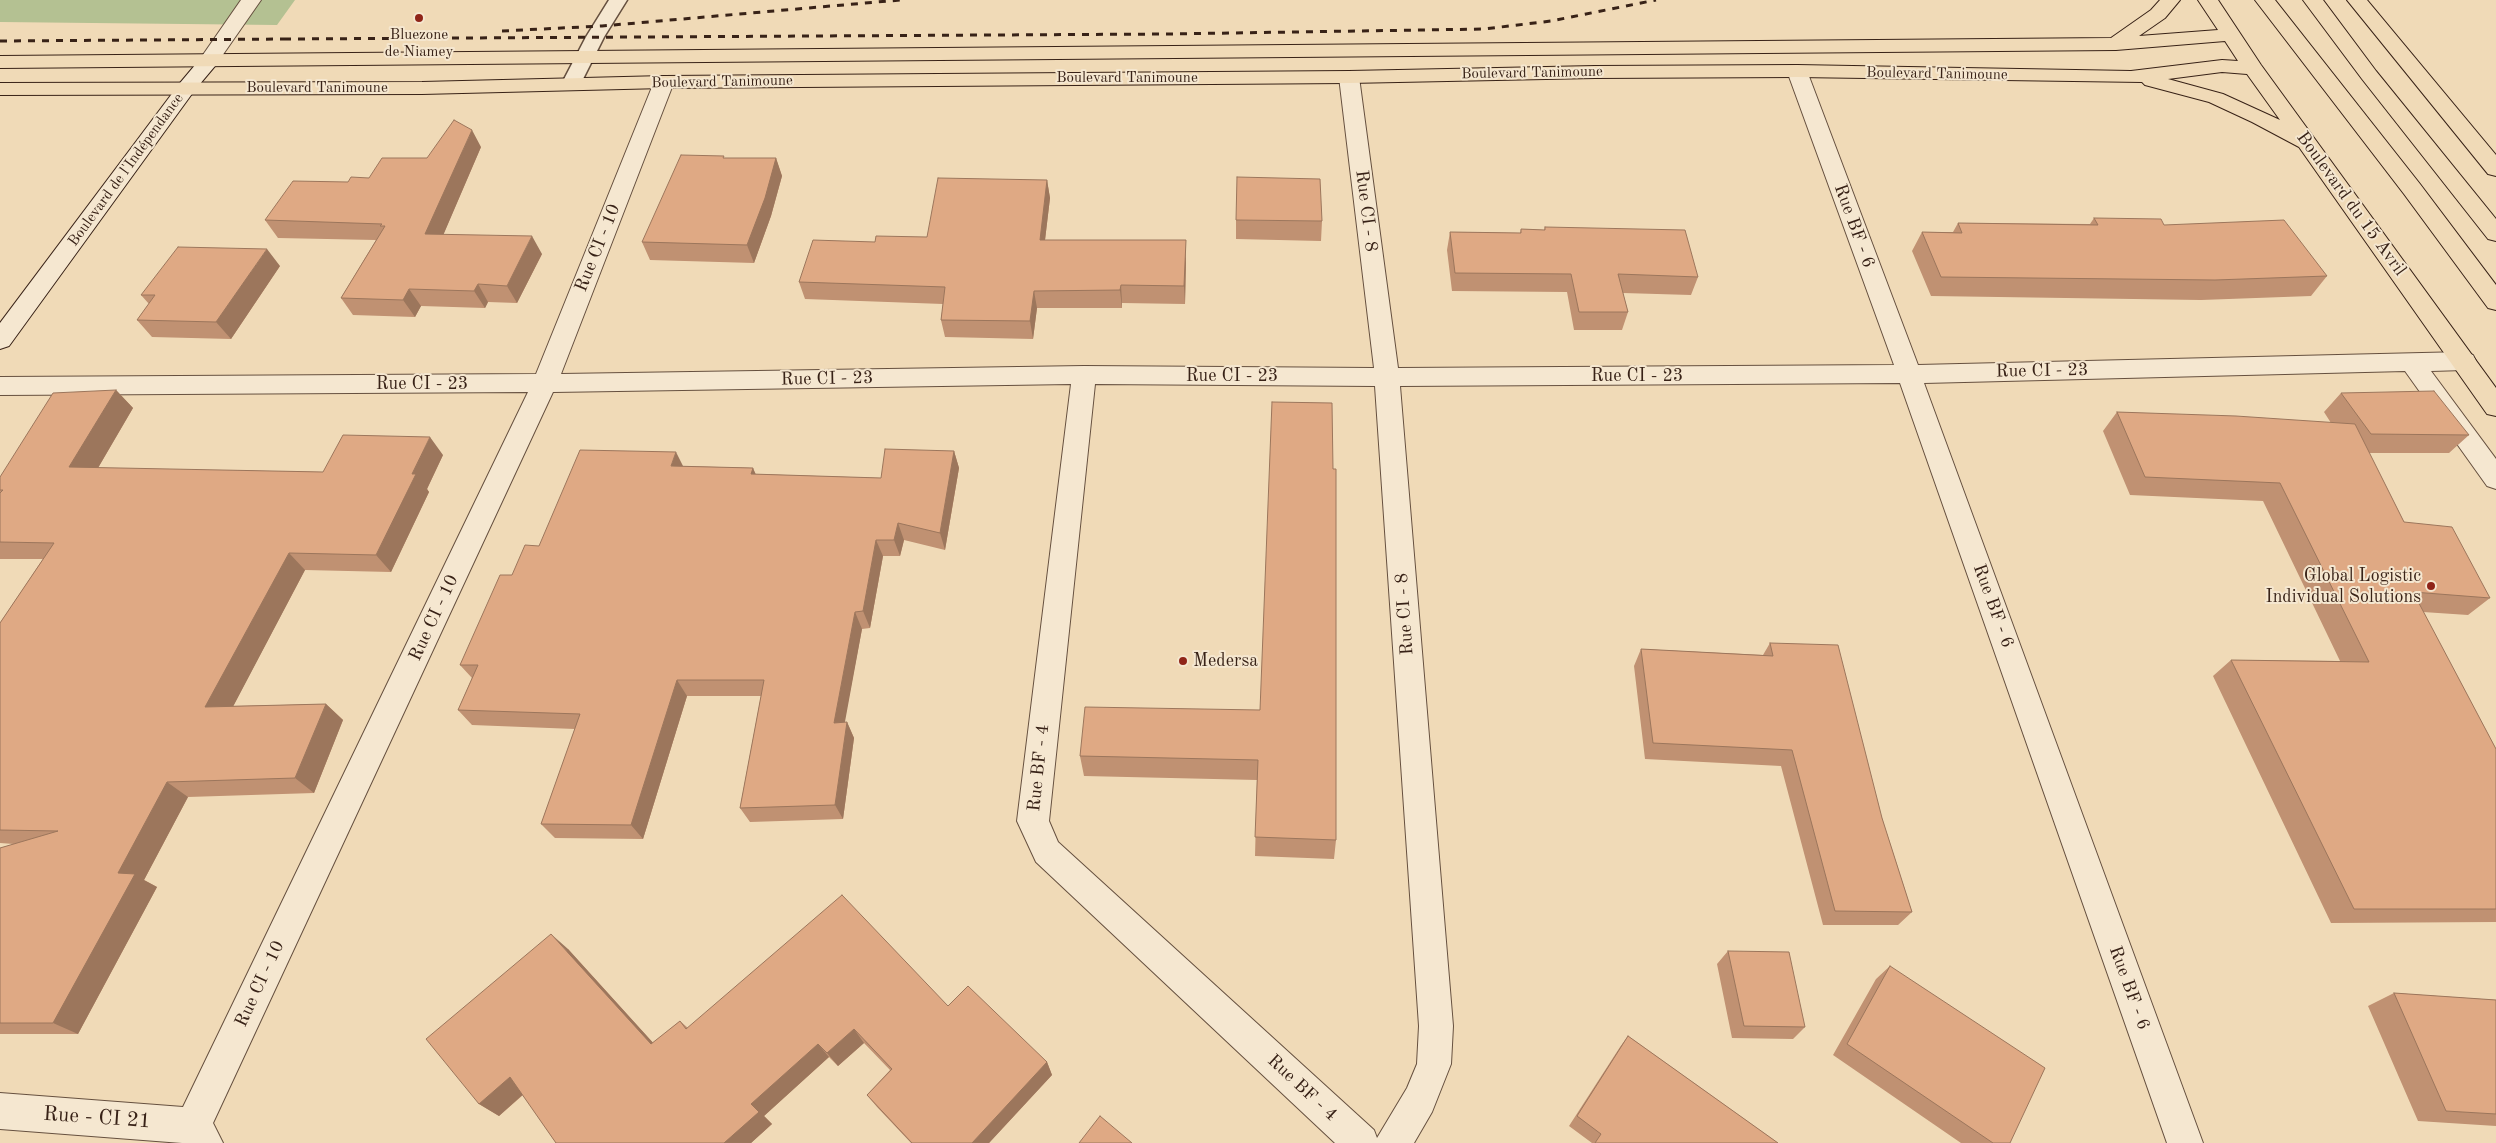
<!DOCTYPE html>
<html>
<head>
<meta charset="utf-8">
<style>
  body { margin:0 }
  canvas { display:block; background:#f0dab7 }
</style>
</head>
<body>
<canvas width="2496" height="1143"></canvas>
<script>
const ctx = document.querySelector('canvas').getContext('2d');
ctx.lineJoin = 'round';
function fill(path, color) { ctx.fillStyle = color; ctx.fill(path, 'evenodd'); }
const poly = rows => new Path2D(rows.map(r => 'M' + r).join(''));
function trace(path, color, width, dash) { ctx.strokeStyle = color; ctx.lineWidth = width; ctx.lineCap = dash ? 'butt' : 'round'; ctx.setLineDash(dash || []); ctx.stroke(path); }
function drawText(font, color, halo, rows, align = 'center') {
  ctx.font = font + ' "Old Standard TT",serif'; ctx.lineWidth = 4; ctx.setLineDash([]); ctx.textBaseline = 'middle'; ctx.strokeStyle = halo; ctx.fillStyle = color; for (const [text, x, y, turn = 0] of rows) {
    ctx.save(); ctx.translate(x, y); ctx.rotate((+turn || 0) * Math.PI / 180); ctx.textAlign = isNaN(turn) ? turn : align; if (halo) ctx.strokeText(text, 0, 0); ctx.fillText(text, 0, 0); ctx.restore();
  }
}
fill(poly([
  [0,0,295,0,277,25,0,22]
]), '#b4c192');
const service = poly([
  [609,0,627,0,604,37,578,89,564,89,561,85,586,37,609,0]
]);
const minor = poly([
  [241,0,261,0,215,66,208,68,201,66,198,62,241,0],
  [1797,65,1804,67,1807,71,1918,365,2464,352,2473,355,2476,361,2473,367,2464,370,2431,371,2496,459,2496,489,2487,486,2405,371,1924,383,2203,1143,2167,1143,1900,383,1400,386,1453,1026,1451,1064,1432,1112,1414,1143,1335,1143,1036,862,1017,821,1071,384,553,392,213,1123,223,1143,182,1143,0,1129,0,1093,183,1107,528,392,0,395,0,377,536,374,654,82,657,78,664,76,671,78,674,82,561,374,1084,366,1374,368,1339,77,1342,73,1349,71,1356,73,1359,77,1398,368,1894,365,1787,71,1790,67,1797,65],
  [1095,384,1375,386,1419,1026,1417,1064,1407,1088,1377,1138,1374,1130,1058,842,1049,821,1095,384]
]);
const secondary = poly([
  [208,56,215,58,218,62,215,66,194,91,9,346,0,349,0,323,180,83,201,58,208,56]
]);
const primary = poly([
  [2160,0,2180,0,2165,18,2139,36,2218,30,2198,0,2218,0,2261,65,2496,388,2496,416,2487,414,2299,147,2252,122,2209,102,2145,85,2142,82,1797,77,1595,78,1349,83,664,88,422,94,0,95,0,83,422,82,664,76,1349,71,1595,66,1797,65,2131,71,2222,60,2238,61,2225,41,2116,50,0,68,0,56,2111,38,2151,10,2160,0],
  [2222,72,2247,74,2280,120,2223,94,2168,79,2222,72],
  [2347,0,2367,0,2496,155,2496,176,2488,174,2347,0]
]);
const trunk = poly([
  [2255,0,2275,0,2420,184,2496,285,2496,310,2488,308,2404,194,2255,0],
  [2303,0,2323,0,2376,71,2496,219,2496,241,2488,239,2362,79,2303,0]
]);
trace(service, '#66503f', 3);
trace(minor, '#66503f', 2);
trace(secondary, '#382217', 2);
trace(primary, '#382217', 2);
trace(trunk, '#382217', 2);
fill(service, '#f5e7d0');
fill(minor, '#f5e7d0');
fill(secondary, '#f5e7d0');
fill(primary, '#f0dab7');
fill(trunk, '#f0dab7');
trace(poly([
  [502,31,602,26,900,0],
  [284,39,1168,34,1484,29,1551,21,1656,0],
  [0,41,290,39]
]), '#382217', 3, [7, 7]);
fill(poly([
  [481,147,443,235,542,254,517,303,488,302,485,308,421,306,415,317,353,315,341,298,376,240,278,238,265,220,369,178,427,158],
  [725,158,776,158,782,176,771,216,754,263,650,260,642,242],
  [1047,180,1050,198,1045,240,1186,258,1185,304,1122,303,1122,308,1037,308,1033,339,945,337,941,320,943,304,805,299,799,282,875,242,927,237],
  [2094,218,2164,225,2327,276,2311,296,2201,300,1931,296,1912,251,1922,232,1953,232,1958,223,2090,224],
  [1236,220,1322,221,1321,241,1236,239],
  [1545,227,1698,277,1691,295,1623,293,1628,312,1622,330,1574,330,1567,292,1452,291,1447,250,1450,232,1520,233,1521,229,1544,230],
  [280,266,231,339,152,337,137,320,149,304,141,295],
  [116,390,133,408,98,468,323,472,443,455,427,489,429,492,391,572,305,570,233,706,326,704,343,720,314,793,188,797,144,880,157,887,78,1034,0,1034,0,848,14,844,0,843,0,623,43,559,0,559,0,477],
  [2341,393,2469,435,2449,453,2369,453,2404,522,2490,598,2468,615,2423,612,2496,749,2496,922,2331,923,2213,676,2231,660,2340,661,2263,501,2130,495,2103,431,2117,412,2331,423,2324,412],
  [954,451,959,468,945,550,904,540,900,556,883,556,870,628,862,629,844,723,847,722,854,738,843,819,750,822,740,808,761,696,687,696,643,839,555,838,541,824,575,729,472,725,458,710,472,678,460,665,512,575,539,546,684,466,753,468,755,474,881,478],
  [1770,643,1882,818,1912,912,1898,925,1823,925,1781,766,1645,759,1634,666,1641,649,1763,655],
  [1260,710,1336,840,1334,859,1255,856,1257,780,1084,776,1080,756],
  [568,949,653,1043,680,1021,688,1028,948,1006,1047,1062,1052,1075,989,1143,911,1143,877,1107,867,1095,890,1070,864,1043,838,1066,829,1057,764,1116,772,1124,751,1143,556,1143,523,1095,499,1116,479,1104],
  [1728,951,1805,1027,1793,1039,1732,1038,1717,964],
  [1890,966,2010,1143,1961,1143,1833,1055,1876,979],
  [2394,993,2496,1000,2496,1126,2418,1121,2368,1006],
  [1628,1036,1778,1143,1592,1143,1569,1126,1620,1047]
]), '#c09172');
fill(poly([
  [472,130,481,147,436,252,425,234],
  [776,158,782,176,771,216,754,263,747,245],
  [1047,180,1050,198,1043,257,1040,240],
  [532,236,542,254,517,303,507,286],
  [1186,240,1186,258,1185,304,1184,286],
  [267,249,280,266,231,339,216,322],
  [478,284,488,302,485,308,474,291],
  [1121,285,1122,303,1122,308,1120,290],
  [409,289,421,306,415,317,403,300],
  [1034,291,1037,308,1033,339,1030,321],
  [116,390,133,408,88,485,69,467],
  [430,437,443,455,427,489,429,492,391,572,376,555,412,474],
  [954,451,959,468,945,550,940,533],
  [676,452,685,470,671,466],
  [753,468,761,486,751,474],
  [898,523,904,540,900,556,894,540],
  [876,540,883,556,870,628,863,611],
  [289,553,305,570,225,722,205,707],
  [855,612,862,629,842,738,834,723],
  [677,680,687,696,643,839,631,825],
  [326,704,343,720,314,793,295,778],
  [847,722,854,738,843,819,835,805],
  [167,782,188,797,144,880,157,887,78,1034,53,1023,118,873],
  [551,934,568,949,666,1057,651,1044],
  [854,1029,864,1043,838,1066,827,1053],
  [818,1044,829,1057,764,1116,772,1124,751,1143,724,1143,751,1104],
  [1047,1062,1052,1075,989,1143,972,1143],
  [510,1077,529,1089,499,1116,479,1104]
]), '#9c765c');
const building = poly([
  [454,120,472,130,425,234,532,236,507,286,478,284,474,291,409,289,403,300,341,298,385,226,380,226,382,224,265,220,293,181,348,182,351,177,369,178,382,158,427,158,454,120],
  [681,155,724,156,723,158,776,158,765,198,747,245,642,242,681,155],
  [1237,177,1320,179,1322,221,1236,220,1237,177],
  [938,178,1047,180,1040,240,1186,240,1184,286,1121,285,1120,290,1034,291,1030,321,941,320,945,287,799,282,813,240,875,242,876,236,927,237,938,178],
  [2094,218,2161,219,2164,225,2284,220,2327,276,2215,280,1941,277,1922,232,1962,233,1958,223,2098,225,2094,218],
  [1545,227,1685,230,1698,277,1618,274,1628,312,1579,312,1571,274,1455,273,1450,232,1521,233,1521,229,1545,230,1545,227],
  [178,247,267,249,216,322,137,320,155,295,141,295,178,247],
  [116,390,69,467,323,472,343,435,430,437,412,474,416,474,376,555,289,553,205,707,326,704,295,778,167,782,118,873,135,874,53,1023,0,1023,0,848,58,831,0,830,0,623,54,543,0,542,0,493,3,490,0,490,0,477,53,393,116,390],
  [2434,391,2469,435,2371,434,2341,393,2434,391],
  [1272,402,1332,403,1333,469,1336,469,1336,840,1255,837,1258,760,1080,756,1085,707,1260,710,1272,402],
  [2117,412,2236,416,2355,424,2404,522,2452,527,2490,598,2413,592,2496,749,2496,909,2354,909,2231,660,2369,662,2280,483,2145,477,2117,412],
  [885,449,954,451,940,533,898,523,894,540,876,540,863,611,855,612,834,723,847,722,835,805,740,808,764,680,677,680,631,825,541,824,580,714,458,710,478,665,460,665,500,575,512,575,525,545,539,546,580,450,676,452,671,466,753,468,751,474,881,478,885,449],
  [1770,643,1838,645,1882,818,1912,912,1835,911,1792,750,1653,743,1641,649,1773,656,1770,643],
  [842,895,948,1006,968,986,1047,1062,972,1143,912,1143,867,1095,892,1069,854,1029,827,1053,818,1044,751,1104,759,1112,724,1143,556,1143,510,1077,479,1104,426,1039,551,934,651,1044,680,1021,686,1029,842,895],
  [1728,951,1789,952,1805,1027,1744,1026,1728,951],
  [1890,966,2045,1068,2010,1143,1993,1143,1847,1044,1890,966],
  [2394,993,2496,1000,2496,1114,2446,1111,2394,993],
  [1628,1036,1778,1143,1595,1143,1601,1134,1577,1116,1628,1036],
  [1100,1116,1132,1143,1079,1143,1100,1116]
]);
fill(building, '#dfa984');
trace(building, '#9c765c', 1);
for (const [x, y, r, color] of [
  [419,18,5,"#8f2418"],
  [2431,586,5,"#8f2418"],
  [1183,661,5,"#8f2418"]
]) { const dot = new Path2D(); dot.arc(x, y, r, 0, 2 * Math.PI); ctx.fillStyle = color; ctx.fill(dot); trace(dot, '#f5e7d0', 2); }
drawText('15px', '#382217', '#f5e7d0', [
  ["Bluezone",419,35],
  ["de Niamey",419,52]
]);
drawText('15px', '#382217', '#f5e7d0', [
  ["Boulevard Tanimoune",1532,73,-1],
  ["Boulevard Tanimoune",1937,74,1],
  ["Boulevard Tanimoune",1127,78],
  ["Boulevard Tanimoune",722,82,-1],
  ["Boulevard Tanimoune",317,88],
  ["Boulevard de l'Indépendance",126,170,-54]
]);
drawText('18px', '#382217', '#f5e7d0', [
  ["Boulevard du 15 Avril",2351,204,54],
  ["Rue CI - 8",1366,211,83],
  ["Rue BF - 6",1854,226,70],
  ["Rue CI - 10",598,248,-68],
  ["Rue CI - 23",2042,371,-1],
  ["Rue CI - 23",1232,376],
  ["Rue CI - 23",1637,376],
  ["Rue CI - 23",827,379,-1],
  ["Rue CI - 23",422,384],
  ["Rue BF - 6",1993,606,70],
  ["Rue CI - 8",1405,614,-94],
  ["Rue CI - 10",434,618,-65],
  ["Rue BF - 4",1039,768,-84],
  ["Rue CI - 10",260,984,-65],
  ["Rue BF - 6",2129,988,70],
  ["Rue BF - 4",1302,1088,43]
]);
drawText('18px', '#382217', '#f5e7d0', [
  ["Global Logistic",2421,576],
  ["Individual Solutions",2421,597],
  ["Medersa",1193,661,"left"]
], 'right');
drawText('21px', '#382217', '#f5e7d0', [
  ["Rue - CI 21",97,1118,4]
]);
</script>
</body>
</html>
